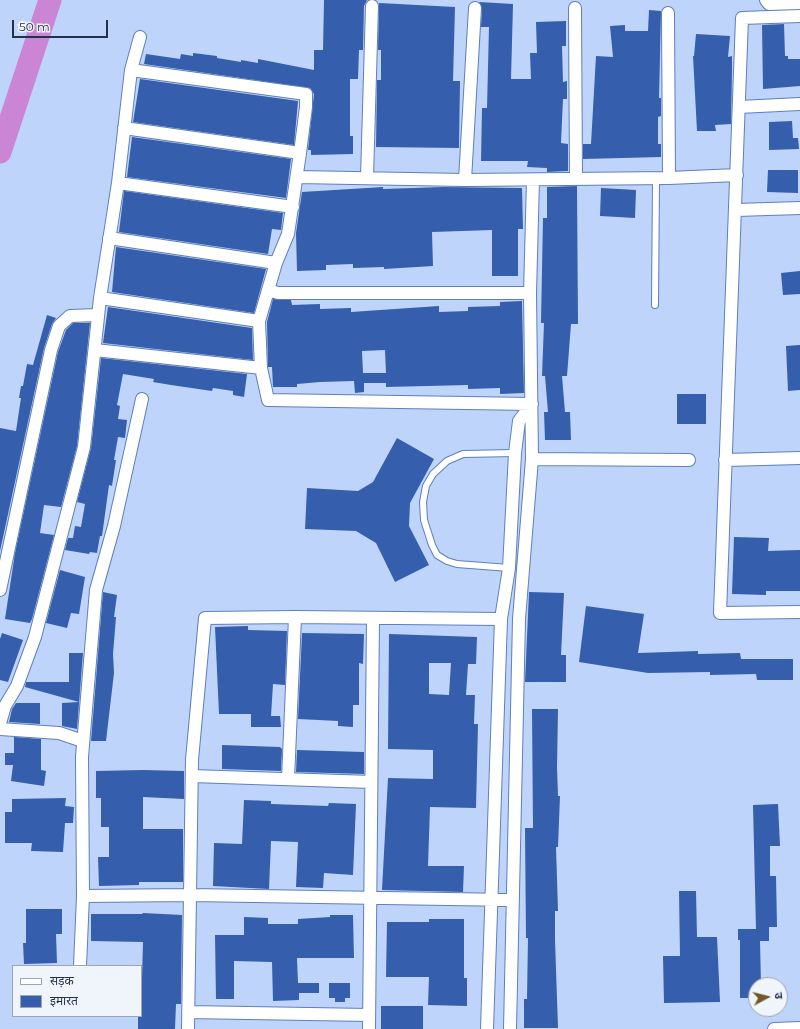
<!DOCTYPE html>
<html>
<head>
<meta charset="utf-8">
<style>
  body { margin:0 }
  #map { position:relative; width:800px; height:1029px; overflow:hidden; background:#bed4fb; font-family:Montserrat,"Noto Sans Devanagari",sans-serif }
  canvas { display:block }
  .legend { position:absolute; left:12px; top:965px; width:130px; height:52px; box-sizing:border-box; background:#f0f4fb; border:1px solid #9ea6b4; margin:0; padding:5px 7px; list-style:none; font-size:12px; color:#23314a }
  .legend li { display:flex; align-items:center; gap:8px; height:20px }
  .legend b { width:20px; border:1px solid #9ea6b4 }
  .north { position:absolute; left:748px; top:977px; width:40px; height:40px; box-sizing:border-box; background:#f0f4fb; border:1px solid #9ea6b4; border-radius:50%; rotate:83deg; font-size:11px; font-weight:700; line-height:16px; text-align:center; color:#23314a }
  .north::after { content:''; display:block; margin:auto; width:14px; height:18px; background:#705728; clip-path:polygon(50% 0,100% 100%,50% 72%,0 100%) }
  .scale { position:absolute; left:12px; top:20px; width:96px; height:18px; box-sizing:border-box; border:2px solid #23314a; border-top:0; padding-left:5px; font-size:12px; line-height:14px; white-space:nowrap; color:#23314a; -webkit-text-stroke:3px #f0f4fb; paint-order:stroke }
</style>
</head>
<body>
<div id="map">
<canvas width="800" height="1029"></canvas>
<ul class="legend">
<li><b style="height:5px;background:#fff"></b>सड़क</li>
<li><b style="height:11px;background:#355ead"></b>इमारत</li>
</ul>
<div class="north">उ</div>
<div class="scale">50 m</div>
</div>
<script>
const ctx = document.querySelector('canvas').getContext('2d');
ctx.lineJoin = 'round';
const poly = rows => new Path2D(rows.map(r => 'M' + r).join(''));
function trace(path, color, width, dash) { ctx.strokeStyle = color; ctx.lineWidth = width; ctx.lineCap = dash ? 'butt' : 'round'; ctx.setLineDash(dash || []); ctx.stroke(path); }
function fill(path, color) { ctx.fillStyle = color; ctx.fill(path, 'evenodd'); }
trace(poly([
  [0,152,50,0]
]), '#ca85d4', 23);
fill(poly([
  [324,0,367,0,364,6,363,50,359,50,358,79,350,79,350,136,353,136,353,154,311,155,311,150,308,150,314,94,310,88,144,64,146,54,180,59,181,54,193,56,193,53,217,56,217,58,241,62,241,60,258,63,258,59,314,70,314,50,323,50],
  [479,2,513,4,511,79,531,79,530,53,537,53,536,22,566,21,566,46,562,46,563,82,567,81,567,99,563,99,561,143,568,144,568,171,547,172,547,168,527,167,528,161,481,161,482,108,487,108,489,27,481,27,482,8],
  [379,3,455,7,453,81,460,81,459,148,376,147,377,80,381,80,381,50,378,50],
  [649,10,661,11,659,98,661,98,661,116,658,117,658,144,661,144,661,157,583,159,583,144,591,144,596,56,613,57,610,26,625,25,625,31,648,31],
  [784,24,785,56,788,56,788,59,800,59,800,86,763,89,762,25],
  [696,34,730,36,728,57,732,56,732,72,731,124,715,125,716,131,697,131,693,56,694,56],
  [140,79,298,101,294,145,133,122],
  [792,121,793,138,798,138,799,149,769,150,769,122],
  [132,137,291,159,286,198,127,177],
  [768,170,798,170,798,193,767,192],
  [577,186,578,324,571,324,567,376,562,376,565,412,570,412,571,440,545,440,544,412,548,412,545,376,542,376,544,323,541,323,543,218,547,218,547,187],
  [383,187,383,189,443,187,522,188,523,229,518,229,518,276,492,276,492,230,432,232,433,266,384,269,384,267,353,268,353,264,326,265,326,270,297,271,296,233,302,192],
  [601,188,636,190,635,218,600,216],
  [124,191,283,213,281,230,272,229,268,254,119,232],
  [116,247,266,269,254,313,112,292],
  [800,271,800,294,783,295,781,273],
  [273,299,291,300,292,305,320,304,320,309,351,308,351,312,439,306,439,312,468,311,468,307,500,306,500,302,522,301,524,393,500,394,500,388,468,389,468,385,386,387,386,383,364,383,364,392,355,393,354,381,320,382,297,384,297,387,273,387,272,367,268,367,267,322],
  [385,350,386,373,363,373,362,351],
  [108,307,252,328,253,360,103,343],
  [47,315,56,318,52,324,44,348,0,551,0,428,16,431,21,398,19,398,21,386,23,386,27,364,33,365],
  [73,323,90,323,77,446,61,507,44,505,40,533,54,535,32,619,30,623,5,619,15,553,58,352,66,330],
  [800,345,800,390,788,391,786,346],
  [101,358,247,374,244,397,233,395,233,391,213,388,212,391,171,385,153,382,154,379,123,374,117,405,120,406,118,419,127,420,125,438,118,437,114,460,116,460,112,486,109,485,102,536,100,536,97,553,90,552,89,554,65,550,68,538,73,538,75,526,81,527,85,504,77,502,91,448],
  [677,394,706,394,706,424,677,424],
  [397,438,434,459,410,503,409,526,429,565,395,582,376,543,356,531,305,529,307,488,358,491,373,482],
  [734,537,769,538,768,551,800,550,800,591,766,591,766,595,732,594],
  [60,570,85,577,79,614,71,613,67,628,46,623],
  [103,592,117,595,114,617,116,617,113,654,114,673,106,741,91,741],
  [529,592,564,593,561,655,566,655,566,682,525,682],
  [586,606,644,614,638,653,698,651,698,654,740,653,741,659,793,659,793,680,757,680,756,674,710,675,710,672,648,673,579,662],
  [248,626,248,630,287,631,285,685,273,684,271,716,280,716,281,727,251,727,251,714,219,714,215,627],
  [2,633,23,640,8,682,0,680,0,639],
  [302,633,364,634,363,664,359,663,359,705,353,705,353,727,338,726,338,721,298,719],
  [389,634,477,637,476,664,468,664,466,695,475,695,474,724,478,724,476,808,430,807,428,866,464,866,463,892,382,890,388,778,433,779,433,750,388,749],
  [429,663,451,663,449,695,429,694],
  [69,653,83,653,77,729,62,726,62,703,79,702,25,687,26,682,69,682],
  [16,703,40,703,40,724,9,722,12,709],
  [532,709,558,709,557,768,558,796,560,796,558,847,556,847,558,911,555,911,555,940,558,1028,524,1028,524,999,527,999,528,938,526,938,525,828,533,828],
  [14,737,41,739,41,770,46,771,44,786,11,781,13,765,5,765,5,753,14,753],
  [222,745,280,747,282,749,281,771,222,769],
  [297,750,364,752,364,774,296,772],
  [143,770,184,771,184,799,143,797,143,829,183,829,183,882,139,882,139,885,99,886,98,857,109,857,109,827,101,827,101,798,96,798,96,771],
  [66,798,65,806,74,807,73,823,65,823,63,852,31,851,32,843,5,843,5,812,12,812,12,799],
  [244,800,271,801,271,804,328,806,329,803,356,804,353,875,324,873,323,888,296,887,298,842,271,841,269,889,213,886,214,843,242,844],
  [778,804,780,846,770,846,770,876,776,876,777,927,769,927,769,941,760,941,761,985,756,985,756,998,740,998,740,940,738,940,738,929,756,929,753,805],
  [679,891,696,891,697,937,717,937,720,1002,664,1003,663,956,680,956],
  [26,909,62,909,62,934,56,934,57,963,24,964,23,943,26,943],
  [143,913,182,915,181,1004,176,1004,175,1029,138,1029,138,1016,141,1016,143,942,91,941,91,914,142,914],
  [330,915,353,915,354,958,297,958,298,983,319,983,319,993,299,993,299,1000,273,1001,272,962,234,961,234,999,216,999,215,935,244,935,244,917,268,918,268,924,298,924,298,919,330,917],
  [429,919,464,919,464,978,467,978,467,1006,428,1005,429,977,386,977,387,922,429,922],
  [329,983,350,983,350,998,345,998,345,1002,335,1002,335,998,329,998],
  [381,1006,423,1006,423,1029,381,1029]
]), '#355ead');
const service = poly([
  [655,305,656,178],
  [509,568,457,564,447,561,437,555,432,545,424,520,423,502,426,486,433,474,447,461,463,454,515,453]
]);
const minor = poly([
  [766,0,769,4,800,3],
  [575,8,576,179],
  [668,13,669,178],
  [800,16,742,18,720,613,800,612],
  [131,70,306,94,306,107,300,153],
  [739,107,800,104],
  [124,128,300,153,288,234,276,263,259,321,261,368,268,400,532,404],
  [297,177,465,180,669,178,737,175],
  [367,178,372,6],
  [465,180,475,8],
  [118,183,293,207],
  [736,210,800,208],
  [109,238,276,263],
  [268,290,278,293,530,293],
  [100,298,259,321],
  [95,350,261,368],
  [532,459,689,460],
  [725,460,800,458],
  [0,590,51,350,59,326,70,316,98,315],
  [0,723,5,706,17,686,35,637,84,447,100,298,118,183,131,70,140,37],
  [0,729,59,733,83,741],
  [192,776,371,782],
  [288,779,295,617],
  [83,896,190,895,513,900],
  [80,966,83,896,82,757,96,590,114,526,142,399],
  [188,1012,369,1015],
  [188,1029,192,760,205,618,295,617,501,619],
  [369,1029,373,618],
  [487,1029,501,619,509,568,515,453,519,421,532,404],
  [510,1029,519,619,532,459,530,293,533,180],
  [774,1029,800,1028]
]);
trace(service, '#5f7fba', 8);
trace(minor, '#5f7fba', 14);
trace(service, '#fff', 6);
trace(minor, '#fff', 12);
</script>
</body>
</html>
